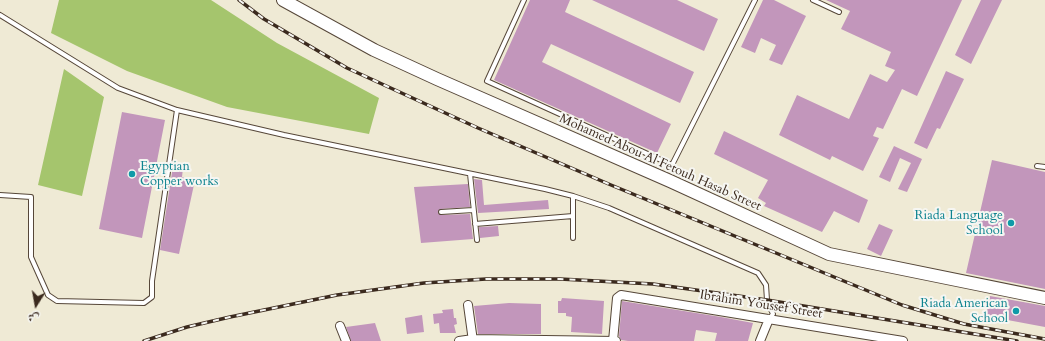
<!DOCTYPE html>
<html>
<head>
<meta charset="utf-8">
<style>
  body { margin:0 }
  #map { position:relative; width:1045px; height:341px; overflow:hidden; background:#efead5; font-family:Cardo,Amiri,serif }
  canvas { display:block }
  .north { position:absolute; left:16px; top:285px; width:40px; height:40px; -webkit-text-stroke:3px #f6f6f2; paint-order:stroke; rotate:191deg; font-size:11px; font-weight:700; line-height:16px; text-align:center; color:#3b2a1e }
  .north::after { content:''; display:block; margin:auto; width:14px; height:18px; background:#3b2a1e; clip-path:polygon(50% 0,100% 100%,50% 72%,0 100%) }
</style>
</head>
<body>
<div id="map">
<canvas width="1045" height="341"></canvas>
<div class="north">ش</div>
</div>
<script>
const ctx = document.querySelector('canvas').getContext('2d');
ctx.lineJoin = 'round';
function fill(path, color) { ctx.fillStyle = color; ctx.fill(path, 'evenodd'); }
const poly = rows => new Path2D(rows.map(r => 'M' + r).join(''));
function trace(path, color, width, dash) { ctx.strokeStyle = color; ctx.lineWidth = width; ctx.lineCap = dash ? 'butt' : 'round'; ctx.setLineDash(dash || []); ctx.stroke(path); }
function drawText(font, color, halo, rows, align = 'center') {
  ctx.font = font + ' Cardo,serif'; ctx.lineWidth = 4; ctx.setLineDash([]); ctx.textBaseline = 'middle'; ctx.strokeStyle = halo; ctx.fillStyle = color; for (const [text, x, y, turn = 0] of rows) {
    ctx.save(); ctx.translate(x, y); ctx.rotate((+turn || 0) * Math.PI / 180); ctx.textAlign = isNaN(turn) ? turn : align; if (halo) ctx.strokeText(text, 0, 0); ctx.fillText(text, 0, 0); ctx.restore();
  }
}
fill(poly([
  [59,0,211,0,277,43,379,98,369,134,227,107,127,71,51,33],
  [64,69,104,97,82,196,38,185]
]), '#a5c56d');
fill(poly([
  [530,0,570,0,565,12,694,72,680,103,551,44,542,62,671,124,657,153,494,80],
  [592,0,677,0,718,19,704,51],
  [763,0,774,0,806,16,782,65,769,60,776,45,761,38,755,53,741,47],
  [826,0,962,0,917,96,902,89,883,129,877,127,873,136,879,138,863,171,832,156,830,160,779,135,797,95,849,119,870,74,887,82,895,70,885,66,891,52,841,29,850,11],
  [981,0,1002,0,971,64,955,55],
  [946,71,964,79,940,129,937,128,927,149,914,143],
  [122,112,165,120,142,238,99,229],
  [724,131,868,200,859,223,834,211,822,232,764,206,766,203,758,198,768,180,714,154],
  [894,146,922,159,907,192,898,189,911,163,900,158,890,182,879,177],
  [992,160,1045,172,1045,289,966,273],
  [173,166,183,168,182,177,195,180,179,254,160,250],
  [474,179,482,180,484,205,548,200,549,209,478,213],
  [468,184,470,207,441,209,438,213,441,215,470,214,473,239,421,243,414,187],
  [879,224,893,230,881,256,867,249],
  [498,226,499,236,480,238,479,227],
  [990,296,1045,306,1045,327,986,316],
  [562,298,604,301,602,334,571,332,572,317,566,316,566,313,558,313,558,301,561,301],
  [622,301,721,317,753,323,748,341,715,341,717,333,696,330,694,341,628,341,621,340,619,336],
  [509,303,541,304,541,334,478,334,474,306],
  [453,309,454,318,456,318,457,324,454,325,456,333,440,333,439,323,434,324,433,314,443,313,442,310],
  [422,315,424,332,407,334,405,318],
  [375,323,381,341,351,341,346,327]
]), '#c296bb');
const lane = poly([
  [524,0,487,81,672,165,755,0],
  [813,0,839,12],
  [0,15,118,88,177,110,284,135,545,189,573,196,609,208,758,273,766,285,767,300,773,314,769,319],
  [1037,166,1045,167],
  [470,174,477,240],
  [0,195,31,197,31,257,48,295,57,301,144,303,152,297,152,281,177,110],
  [441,212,473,210],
  [475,224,573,216],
  [573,238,573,196]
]);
const street = poly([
  [468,305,473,341],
  [340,326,346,341],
  [459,341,473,339,616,341],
  [613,341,617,298,621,295,903,341],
  [760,341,769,319]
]);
const secondary = poly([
  [283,0,374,50,437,79,670,181,829,254,1045,298]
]);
trace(lane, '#564739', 6);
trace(street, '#564739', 10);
trace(secondary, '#564739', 14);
trace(lane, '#fff', 4);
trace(street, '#fff', 8);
trace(secondary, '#fff', 12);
const rail = poly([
  [239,0,264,19,347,68,478,128,611,185,902,305,964,324,1045,339],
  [144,341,187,327,230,317,337,295,424,283,486,279,560,279,653,284,767,300,1017,341]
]);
trace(rail, '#3b2a1e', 3.5);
trace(rail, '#f6f6f2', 2, [6]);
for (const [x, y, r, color] of [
  [132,174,4,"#0f9aa8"],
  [1011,223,4,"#0f9aa8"],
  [1016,311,4,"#0f9aa8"]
]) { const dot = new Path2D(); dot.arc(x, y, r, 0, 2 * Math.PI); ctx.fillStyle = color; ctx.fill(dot); trace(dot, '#f6f6f2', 1.5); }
drawText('13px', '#3b2a1e', '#f6f6f2', [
  ["Mohamed Abou Al Fetouh Hasab Street",660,163,24],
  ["Ibrahim Youssef Street",761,305,9]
]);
drawText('13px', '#0d838f', '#f6f6f2', [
  ["Egyptian",140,167,"left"],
  ["Copper works",140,182,"left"],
  ["Riada Language",1003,216],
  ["School",1003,231],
  ["Riada American",1008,304],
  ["School",1008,319]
], 'right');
</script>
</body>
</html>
